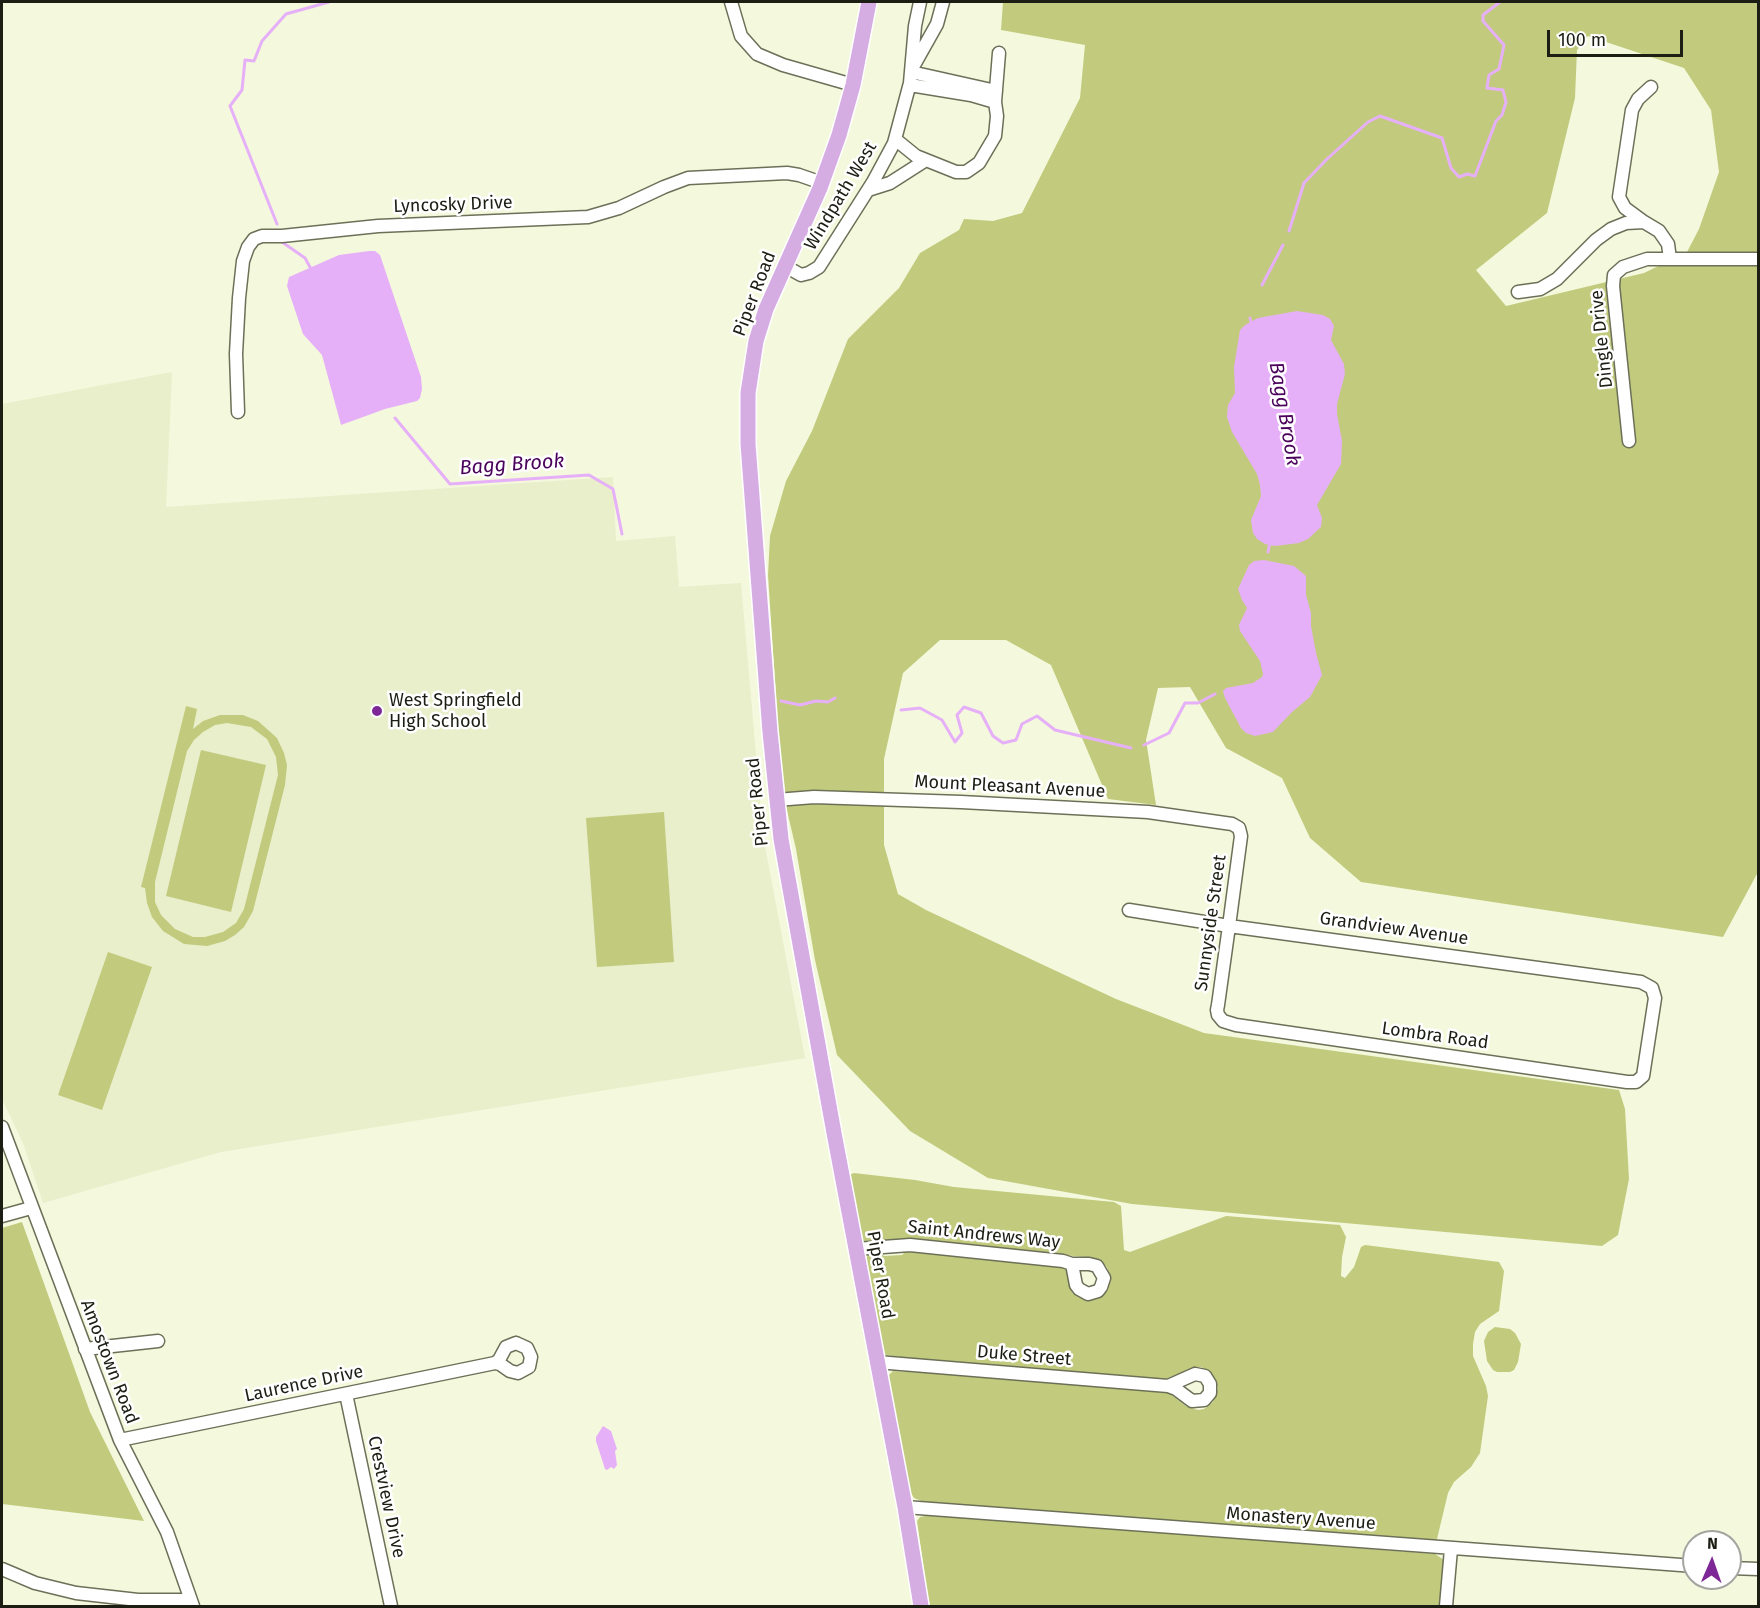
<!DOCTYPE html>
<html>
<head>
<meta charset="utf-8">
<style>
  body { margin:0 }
  #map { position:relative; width:1760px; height:1608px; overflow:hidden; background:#f4f8dd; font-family:"Fira Sans",sans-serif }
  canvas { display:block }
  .frame { position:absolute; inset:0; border:3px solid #1c1d13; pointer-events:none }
  .north { position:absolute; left:1682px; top:1530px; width:60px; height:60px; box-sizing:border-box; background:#fff; border:2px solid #a4a5a1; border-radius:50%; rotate:2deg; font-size:16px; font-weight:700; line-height:24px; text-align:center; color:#1c1d13 }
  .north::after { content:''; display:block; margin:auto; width:21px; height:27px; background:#7e2897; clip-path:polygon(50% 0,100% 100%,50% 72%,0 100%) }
  .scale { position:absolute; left:1547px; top:30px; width:136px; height:27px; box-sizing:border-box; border:3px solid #1c1d13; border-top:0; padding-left:8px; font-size:18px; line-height:21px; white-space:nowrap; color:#1c1d13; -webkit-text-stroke:4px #fff; paint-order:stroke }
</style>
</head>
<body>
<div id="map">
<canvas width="1760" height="1608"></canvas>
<div class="frame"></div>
<div class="north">N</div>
<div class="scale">100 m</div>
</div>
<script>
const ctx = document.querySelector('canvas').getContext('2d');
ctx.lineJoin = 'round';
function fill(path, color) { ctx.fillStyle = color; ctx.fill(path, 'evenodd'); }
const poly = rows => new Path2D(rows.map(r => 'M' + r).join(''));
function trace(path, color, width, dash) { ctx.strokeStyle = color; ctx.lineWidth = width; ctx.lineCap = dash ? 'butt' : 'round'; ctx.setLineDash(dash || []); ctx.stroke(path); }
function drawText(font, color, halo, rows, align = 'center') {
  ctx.font = font + ' "Fira Sans",sans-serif'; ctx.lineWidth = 5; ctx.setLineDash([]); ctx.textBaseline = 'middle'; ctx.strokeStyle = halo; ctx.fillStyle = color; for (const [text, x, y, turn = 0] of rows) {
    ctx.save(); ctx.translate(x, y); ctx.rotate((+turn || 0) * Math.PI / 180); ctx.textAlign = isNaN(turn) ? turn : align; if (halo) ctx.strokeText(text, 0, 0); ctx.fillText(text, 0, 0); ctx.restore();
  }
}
fill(poly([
  [172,372,166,507,613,477,616,541,675,536,679,587,741,583,763,836,805,1058,221,1152,43,1203,23,1143,2,1099,2,404]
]), '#e9eecb');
fill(poly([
  [1003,2,1758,2,1758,872,1723,937,1361,882,1310,838,1282,778,1226,748,1190,687,1158,688,1146,740,1156,805,1108,799,1051,665,1006,640,940,640,903,673,884,759,884,845,898,894,926,910,1116,999,1204,1033,1619,1090,1625,1109,1629,1179,1618,1235,1602,1246,1132,1204,988,1178,910,1131,837,1055,815,960,796,849,782,789,768,575,770,536,786,481,812,431,848,339,899,288,920,253,959,230,964,219,993,221,1022,213,1080,98,1085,45,1001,30],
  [1588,36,1684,68,1711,110,1719,172,1699,229,1687,252,1644,273,1506,306,1476,270,1547,213,1575,98,1577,50],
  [186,706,197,709,193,729,203,721,220,715,243,715,258,721,277,738,284,753,287,765,285,785,253,911,244,927,235,935,225,941,207,946,184,944,163,931,152,917,147,903,145,888,141,887],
  [227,723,251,727,267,739,276,757,278,775,244,909,236,923,223,932,205,937,193,937,175,929,161,915,155,902,155,882,187,751,194,740,203,732,215,725],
  [201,750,266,765,231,912,166,896],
  [664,812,674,962,597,967,586,818],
  [108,952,152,967,102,1110,58,1095],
  [854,1173,915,1180,954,1187,1114,1202,1121,1206,1124,1250,1130,1252,1226,1216,1340,1225,1346,1237,1342,1257,1341,1276,1345,1278,1354,1267,1361,1247,1365,1245,1499,1262,1504,1271,1499,1311,1480,1324,1475,1332,1473,1344,1473,1356,1486,1386,1488,1396,1480,1453,1471,1467,1454,1482,1448,1493,1437,1539,1429,1541,943,1504,924,1502,914,1498,911,1493,888,1380,889,1375,893,1371,1038,1380,1169,1393,1186,1406,1198,1410,1204,1409,1213,1402,1218,1388,1209,1371,1201,1367,1196,1367,1165,1379,932,1361,885,1355,865,1260,869,1253,880,1252,884,1256,902,1255,907,1250,1063,1267,1067,1271,1072,1293,1083,1299,1089,1300,1100,1296,1108,1289,1109,1273,1107,1267,1099,1260,1084,1257,906,1239,863,1241,849,1175],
  [22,1222,90,1412,144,1521,2,1504,2,1228],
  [1495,1327,1510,1329,1515,1333,1521,1344,1518,1362,1514,1370,1510,1372,1497,1372,1493,1370,1487,1361,1484,1341,1488,1332],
  [930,1515,1435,1554,1444,1560,1441,1606,929,1606,917,1521,920,1517]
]), '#c2cb7d');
fill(poly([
  [369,251,375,251,380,255,421,377,422,389,420,398,417,401,385,409,341,425,322,355,303,334,287,286,289,277,339,255],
  [1297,311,1323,315,1330,319,1334,326,1331,340,1344,364,1345,374,1337,404,1337,414,1342,441,1341,464,1317,505,1322,518,1321,527,1308,539,1299,543,1275,546,1265,544,1257,539,1253,533,1251,520,1261,496,1260,485,1257,474,1232,432,1227,417,1228,405,1235,393,1234,367,1240,330,1245,325,1258,318],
  [1264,560,1294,566,1306,576,1306,595,1311,613,1311,626,1316,653,1322,675,1310,697,1292,712,1273,732,1255,736,1246,733,1241,728,1225,698,1223,691,1226,688,1253,683,1262,677,1263,674,1260,661,1240,631,1239,625,1247,608,1242,600,1238,589,1249,565,1254,561],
  [603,1426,611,1431,617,1449,615,1451,617,1465,614,1469,611,1467,607,1470,605,1469,596,1441,596,1437]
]), '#e6b0f8');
trace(poly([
  [277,224,230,106,242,90,245,60,254,61,262,41,286,14,329,2],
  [1289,231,1304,183,1327,159,1368,122,1380,116,1442,138,1451,168,1459,177,1467,174,1475,176,1496,121,1502,115,1506,102,1503,90,1487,88,1489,75,1499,69,1504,45,1483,21,1483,15,1500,2],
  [282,242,305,258,311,269],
  [1262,285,1283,245],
  [1250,318,1252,326],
  [395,418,450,484,589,475,613,489,622,534],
  [1268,552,1270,542],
  [781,701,800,705,816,701,828,702,835,698],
  [901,710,920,708,942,720,955,742,962,733,957,715,964,707,981,713,993,736,1003,743,1016,740,1022,724,1037,716,1055,730,1131,748],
  [1144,745,1169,733,1185,703,1198,703,1215,694]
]), '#e6b0f8', 3);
const minor = poly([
  [731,2,741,36,757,54,783,65,853,85],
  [914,65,937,24,943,2],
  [911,72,996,91],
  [910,85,971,95,995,102],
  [895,139,916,156,956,172,966,172,979,163,995,136,997,116,995,102,999,53],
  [868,190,890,183,926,160],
  [1644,222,1625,208,1619,197,1632,110,1638,99,1651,87],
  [785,266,801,275,809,273,819,267,873,182,894,143,910,83,915,26,920,2],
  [1518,292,1540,289,1557,279,1596,240,1611,229,1626,223,1644,222,1659,231,1668,244,1670,259],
  [238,412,236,354,239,298,243,261,248,247,254,239,262,236,282,236,378,226,588,217,619,208,664,187,688,178,787,173,799,175,822,183],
  [1629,441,1613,286,1614,275,1623,267,1647,259,1758,259],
  [776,800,814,797,961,802,1148,812,1232,824,1239,828,1241,836,1229,926,1218,1005,1217,1010,1218,1015,1223,1021,1236,1025,1627,1082,1636,1082,1643,1076,1655,998,1652,988,1641,982,1229,926,1129,910],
  [2,1127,120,1440,167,1532,193,1606],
  [2,1216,31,1208],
  [856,1249,910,1245,1063,1261,1072,1264],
  [1072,1264,1089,1264,1097,1266,1104,1278,1101,1287,1098,1291,1088,1294,1079,1289,1076,1285,1072,1264],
  [516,1343,527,1348,531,1357,529,1367,518,1373,510,1371,500,1364,495,1363,499,1360,506,1347,516,1343],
  [85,1349,158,1341],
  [877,1362,1168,1386],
  [1195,1374,1205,1376,1210,1384,1210,1393,1204,1400,1192,1401,1176,1389,1168,1386,1195,1374],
  [346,1394,391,1606],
  [120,1440,495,1363],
  [905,1507,1694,1566],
  [1730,1568,1758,1569],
  [2,1569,35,1583,76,1593,138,1600,191,1600],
  [1446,1606,1451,1549]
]);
const major = poly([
  [869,2,853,85,839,135,820,188,766,309,756,341,748,393,748,444,770,732,781,839,834,1133,905,1507,921,1606]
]);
trace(minor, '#6d7058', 15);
trace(major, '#fff', 18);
trace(minor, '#fff', 12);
trace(major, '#d6ade3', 15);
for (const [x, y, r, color] of [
  [377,711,6,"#7e2897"]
]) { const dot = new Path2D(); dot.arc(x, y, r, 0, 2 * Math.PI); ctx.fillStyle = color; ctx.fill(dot); trace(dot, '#fff', 2); }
drawText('18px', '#1c1d13', '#fff', [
  ["Windpath West",841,196,-59],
  ["Lyncosky Drive",453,205,-2],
  ["Piper Road",755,294,-69],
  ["Dingle Drive",1602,339,-96],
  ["Mount Pleasant Avenue",1010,787,3],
  ["Piper Road",758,802,-96],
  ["Sunnyside Street",1211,923,-82],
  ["Grandview Avenue",1394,929,8],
  ["Lombra Road",1435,1036,8],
  ["Saint Andrews Way",984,1235,6],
  ["Piper Road",880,1275,80],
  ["Duke Street",1024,1356,5],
  ["Amostown Road",109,1362,69],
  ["Laurence Drive",304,1384,-12],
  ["Crestview Drive",386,1497,78],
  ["Monastery Avenue",1301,1519,4]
]);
drawText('18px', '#1c1d13', '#fff', [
  ["West Springfield",389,701],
  ["High School",389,722]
], 'left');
drawText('italic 20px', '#4a025c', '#fff', [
  ["Bagg Brook",1284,414,80],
  ["Bagg Brook",512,465,-4]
]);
</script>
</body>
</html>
